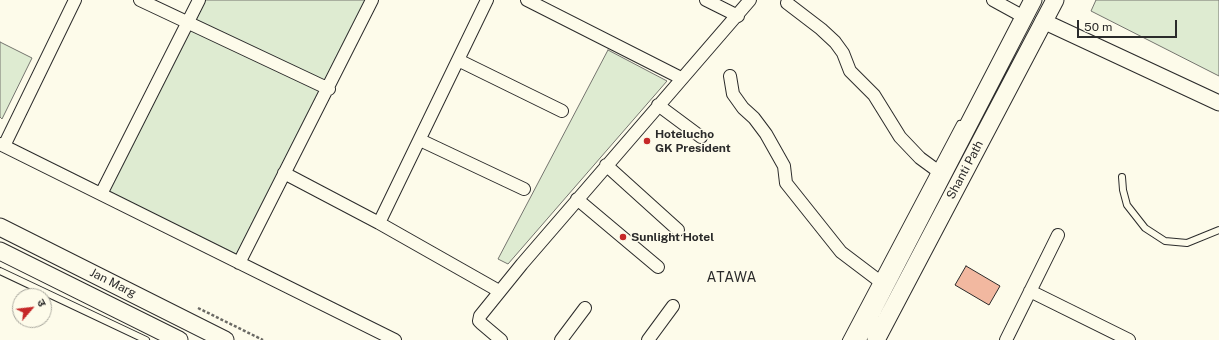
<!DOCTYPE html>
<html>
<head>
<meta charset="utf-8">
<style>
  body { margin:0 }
  #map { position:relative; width:1219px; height:340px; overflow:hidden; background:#fdfbea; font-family:"Public Sans","Noto Sans Devanagari",sans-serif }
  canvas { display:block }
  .north { position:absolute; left:12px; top:288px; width:40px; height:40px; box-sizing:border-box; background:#fdfbea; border:1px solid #a9a89e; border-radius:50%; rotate:62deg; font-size:11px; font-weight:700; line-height:16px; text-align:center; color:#2b2b2b }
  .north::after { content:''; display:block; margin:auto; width:14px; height:18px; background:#c62828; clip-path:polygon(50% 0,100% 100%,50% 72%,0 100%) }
  .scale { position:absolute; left:1077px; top:20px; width:100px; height:18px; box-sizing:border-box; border:2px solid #2b2b2b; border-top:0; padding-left:5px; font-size:12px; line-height:14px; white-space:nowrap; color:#2b2b2b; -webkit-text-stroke:3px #fdfbea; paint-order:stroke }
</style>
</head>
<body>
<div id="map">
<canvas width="1219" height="340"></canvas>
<div class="north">उ</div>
<div class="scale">50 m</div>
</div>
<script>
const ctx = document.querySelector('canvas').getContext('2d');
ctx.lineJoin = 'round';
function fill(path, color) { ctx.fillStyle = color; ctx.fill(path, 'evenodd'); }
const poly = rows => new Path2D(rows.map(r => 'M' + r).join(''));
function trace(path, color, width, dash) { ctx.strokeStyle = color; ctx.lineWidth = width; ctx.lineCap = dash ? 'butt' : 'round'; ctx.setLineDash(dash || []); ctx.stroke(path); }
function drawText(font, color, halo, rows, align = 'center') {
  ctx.font = font + ' "Public Sans",sans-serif'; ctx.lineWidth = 3; ctx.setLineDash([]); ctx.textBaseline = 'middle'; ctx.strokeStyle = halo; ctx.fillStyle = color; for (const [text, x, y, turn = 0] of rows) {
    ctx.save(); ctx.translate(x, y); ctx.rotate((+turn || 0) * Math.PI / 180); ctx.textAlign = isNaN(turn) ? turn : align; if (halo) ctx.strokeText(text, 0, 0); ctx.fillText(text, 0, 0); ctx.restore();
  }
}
const green = poly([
  [199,0,372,0,239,263,101,194,199,0],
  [1096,0,1219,0,1219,76,1091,11,1096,0],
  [0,42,32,58,2,119,0,117,0,42],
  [608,50,667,81,508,264,498,259,608,50]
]);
fill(green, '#deebd1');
trace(green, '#74746e', 1);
const building = poly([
  [966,266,1000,286,989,305,955,285,966,266]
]);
fill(building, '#f2b8a0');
trace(building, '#2b2b2b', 1);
const service = poly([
  [1122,177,1123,190,1127,205,1145,228,1165,241,1187,243,1219,230],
  [0,271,146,340],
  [846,340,960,124]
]);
const minor = poly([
  [140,0,329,89],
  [527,0,681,78],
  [706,0,738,16],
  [993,0,1024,17],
  [787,3,821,29,835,42,843,53,850,71,874,95,900,137,920,158,935,169],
  [458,60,562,111],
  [730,76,733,94,743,108,754,118,766,134,784,166,786,183,841,252,878,280],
  [658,105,701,137],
  [420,140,524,189],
  [0,144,395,340],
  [4,146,75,0],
  [606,165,678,230],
  [284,173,379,223,499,291],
  [101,194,199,0],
  [577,199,658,267],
  [379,223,487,0],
  [239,263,372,0],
  [1030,291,1129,340],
  [501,340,482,324,479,321,480,316,522,264,750,0],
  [561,340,585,308],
  [648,340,673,306],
  [1006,340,1058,235]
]);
const tertiary = poly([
  [1043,21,1219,103]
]);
const secondary = poly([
  [0,227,225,340],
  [0,251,179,340],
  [857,340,1033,0],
  [876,340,1055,0]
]);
trace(service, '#2b2b2b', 8);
trace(minor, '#2b2b2b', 14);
trace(tertiary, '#2b2b2b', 17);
trace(secondary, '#2b2b2b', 19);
trace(poly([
  [198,308,263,340]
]), '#6a6964', 2.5, [3, 2]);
trace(service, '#fdfbea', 6);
trace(minor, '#fdfbea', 12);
trace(tertiary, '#fdfbea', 15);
trace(secondary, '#fdfbea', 17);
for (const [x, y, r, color] of [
  [647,141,4,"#c62828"],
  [623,237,4,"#c62828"]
]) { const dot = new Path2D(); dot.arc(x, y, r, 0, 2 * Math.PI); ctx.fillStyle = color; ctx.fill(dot); trace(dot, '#fdfbea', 1.5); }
drawText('bold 12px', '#2b2b2b', '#fdfbea', [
  ["Hotelucho",655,134],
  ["GK President",655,148],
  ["Sunlight Hotel",631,237]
], 'left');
drawText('12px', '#2b2b2b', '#fdfbea', [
  ["Shanti Path",965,170,-62],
  ["Jan Marg",113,283,27]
]);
ctx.letterSpacing = '1px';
drawText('14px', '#2b2b2b', '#fdfbea', [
  ["ATAWA",732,278]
]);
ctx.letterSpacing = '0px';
</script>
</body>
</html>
